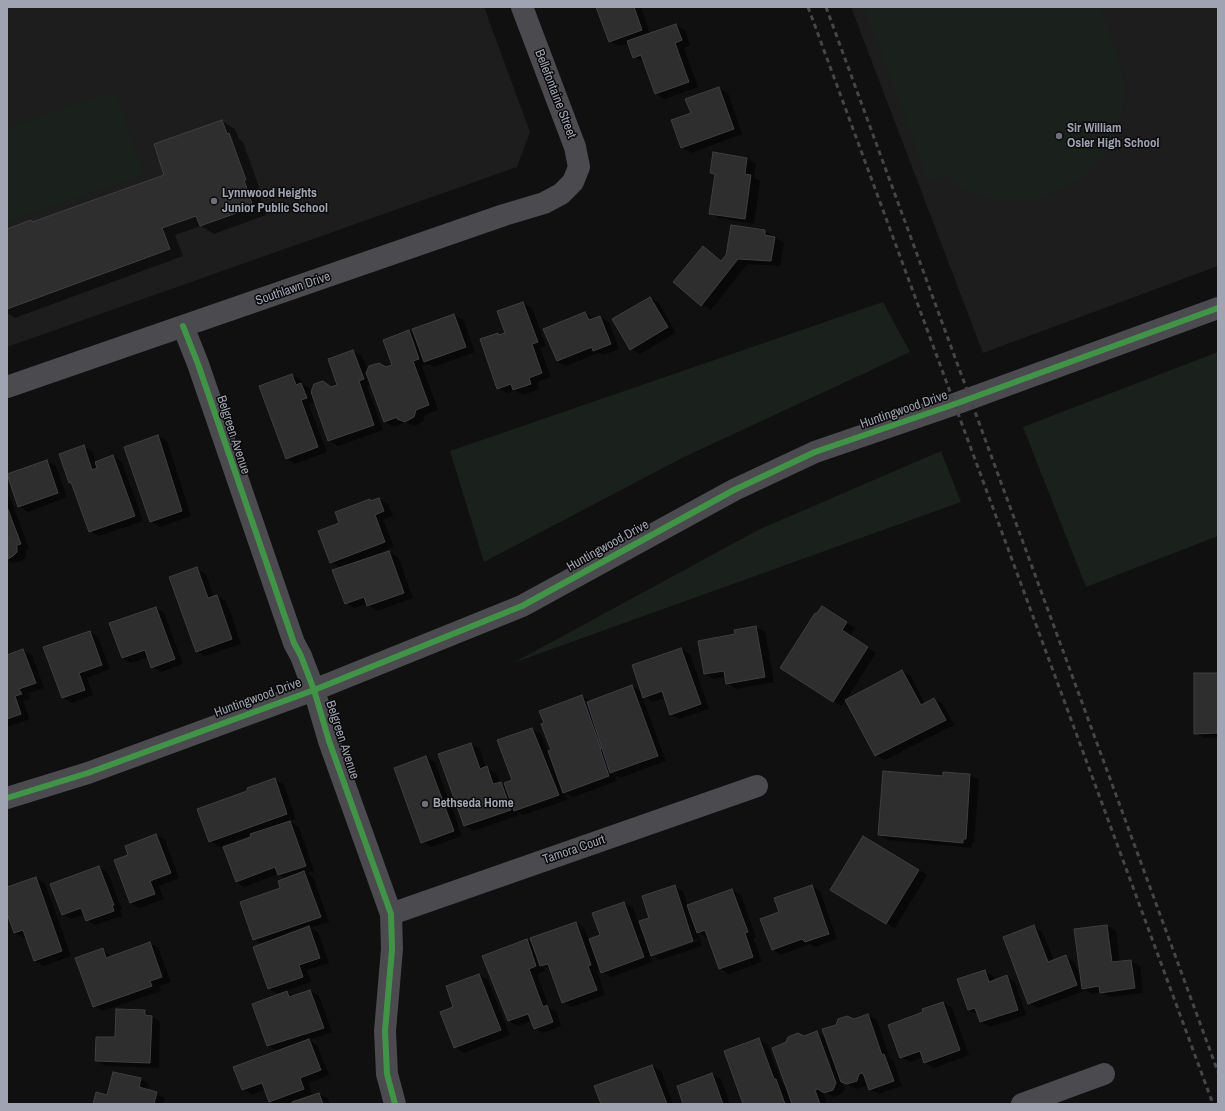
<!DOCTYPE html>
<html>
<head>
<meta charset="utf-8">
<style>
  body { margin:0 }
  #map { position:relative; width:1225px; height:1111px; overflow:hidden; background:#101010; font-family:"Archivo Narrow",sans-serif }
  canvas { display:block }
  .frame { position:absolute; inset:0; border:8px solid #a0a3b1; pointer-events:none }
</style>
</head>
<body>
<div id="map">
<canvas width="1225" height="1111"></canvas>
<div class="frame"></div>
</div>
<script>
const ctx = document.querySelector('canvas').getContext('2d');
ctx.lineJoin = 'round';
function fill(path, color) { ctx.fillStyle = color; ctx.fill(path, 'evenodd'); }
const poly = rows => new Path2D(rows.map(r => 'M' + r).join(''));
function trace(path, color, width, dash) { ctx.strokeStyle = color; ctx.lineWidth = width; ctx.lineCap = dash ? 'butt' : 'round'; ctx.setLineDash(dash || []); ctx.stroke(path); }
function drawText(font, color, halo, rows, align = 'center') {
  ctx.font = font + ' "Archivo Narrow",sans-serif'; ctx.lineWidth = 3; ctx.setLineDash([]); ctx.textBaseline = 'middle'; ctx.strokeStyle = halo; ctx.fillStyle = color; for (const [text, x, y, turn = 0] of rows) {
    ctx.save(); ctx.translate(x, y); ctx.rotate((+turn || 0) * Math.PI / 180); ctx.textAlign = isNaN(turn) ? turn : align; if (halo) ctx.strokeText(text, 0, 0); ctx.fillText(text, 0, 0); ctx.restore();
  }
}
fill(poly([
  [7,7,484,7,530,132,517,167,7,347],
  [851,7,1218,7,1218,266,983,353]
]), '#1d1d1e');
fill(poly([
  [864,7,1100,7,1122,70,1124,92,1122,113,1116,133,1103,157,1086,174,1062,190,1035,200,1012,201,988,198,965,190,940,173,940,178,929,182],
  [115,91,144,175,7,222,7,128],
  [883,302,910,352,682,458,484,562,450,451],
  [1218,352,1218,536,1086,587,1023,427],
  [941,451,961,502,513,663,758,530]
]), '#1a201b');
fill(poly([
  [597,7,641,7,650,34,676,25,685,30,690,45,684,48,698,87,665,99,656,94,645,62,634,57,629,43,619,46,610,41],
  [719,88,728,93,742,134,691,153,682,147,692,114],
  [222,121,235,129,239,139,243,142,259,187,257,188,266,215,214,234,201,226,175,235,183,256,15,318,7,313,7,230,31,221,34,223,165,176],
  [714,154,747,158,756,164,754,178,760,181,754,224,719,218,711,213,716,175,711,172],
  [765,231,784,243,780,266,747,264,711,310,702,305,703,248,722,261],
  [650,298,659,303,676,333,640,354,631,349],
  [523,303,532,308,546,346,540,348,551,377,537,382,539,389,523,395,516,391,507,393,498,388,498,334,501,336,506,334],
  [585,313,594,318,600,317,609,322,619,349,603,355,598,353,566,366,557,361],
  [454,315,463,320,475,352,434,367,429,364,422,366,438,410,425,415,423,422,414,426,405,422,394,427,385,422,371,384,367,386,383,430,338,446,329,440,315,402,309,405,327,452,295,464,286,459,292,375,301,380,303,385,310,389,311,393,323,383,332,388,339,385,353,351,362,356,368,372,387,368,393,366,409,331,415,335],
  [158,436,167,441,191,516,160,527,151,522],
  [83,446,92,451,96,462,113,456,122,462,143,521,99,536,90,531,73,484,70,482],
  [47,461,56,466,67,497,28,512,19,506],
  [7,495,10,497,29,549,26,550,26,557,23,561,12,563,7,560],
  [379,499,388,504,393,516,383,520,394,547,361,560,361,561,389,552,398,557,413,598,377,611,367,604,354,608,346,603,341,568,331,562,340,524,370,500,372,502],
  [197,569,206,574,214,597,217,596,226,601,241,644,205,656,196,651],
  [156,608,164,613,183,664,161,672,152,667,148,657,131,663,123,658],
  [831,613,855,628,850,636,876,653,842,706,833,701],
  [756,627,765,632,774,682,736,689,727,683,726,677,714,679,705,674,736,635],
  [90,632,98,637,110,669,87,678,93,695,72,703,63,698],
  [681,649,690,654,709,709,679,719,670,714,665,698,653,702,642,696,666,761,620,778,615,775,617,781,573,797,564,792,567,800,523,815,518,812,519,815,474,831,465,826,471,744,480,749,486,768,496,773,500,783,506,786,513,781,532,729,541,734,548,752,552,751,582,696,591,702,632,686,642,692],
  [23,650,32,655,44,688,28,693,30,699,23,701,30,719,7,727,7,656],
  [902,671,911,676,925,704,934,699,943,704,954,725,885,760,876,755],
  [1218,674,1218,738,1204,738,1195,733],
  [426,757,435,762,462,836,431,847,422,842,395,768],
  [944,773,970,775,979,780,974,843,972,843,972,848,888,840,879,834,944,777],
  [275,779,284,785,296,819,289,821,299,827,314,871,307,873,313,877,329,922,310,928,318,932,329,963,307,970,311,982,285,991,294,996,310,991,319,996,332,1032,309,1040,317,1045,329,1075,308,1083,312,1094,285,1104,275,1104,270,1101,266,1089,252,1095,243,1089,278,1051,268,1046,280,995,269,989,263,944,254,939,286,879,278,874,245,887,236,882,252,838,252,835,219,847,210,841,249,792],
  [156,835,165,840,179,878,159,886,164,899,140,908,131,903,130,856],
  [864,837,927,875,895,928,832,890],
  [99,867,108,873,122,910,120,910,122,916,95,925,86,920,84,915,71,919,62,914],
  [36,878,45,883,71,956,44,966,35,961,27,937,24,938,15,933,7,910,7,888],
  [674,886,683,891,688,906,732,890,741,895,756,937,753,938,762,962,729,974,720,968,709,937,707,938,697,932,702,946,660,960,650,954,653,962,611,977,602,972,601,969,597,971,605,995,572,1007,563,1002,551,970,543,966,545,971,537,974,549,1008,556,1011,561,1026,543,1033,534,1028,532,1021,518,1026,509,1021,483,956,527,940,534,945,576,923,584,928,589,940,602,936,624,903,633,908,642,934,644,934,651,918],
  [698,939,698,941,657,955,657,953],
  [812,886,820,891,837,939,815,947,810,944,781,955,772,949,780,912],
  [1034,926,1042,932,1054,961,1066,956,1074,962,1081,977,1107,926,1116,931,1120,962,1131,961,1140,966,1143,993,1110,997,1101,992,1092,994,1086,990,1038,1008,1029,1003],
  [150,943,158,948,171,982,159,986,161,991,102,1011,93,1006,102,949,112,957],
  [984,971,993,976,995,981,1006,977,1015,982,1026,1015,990,1027,981,1022,978,1015,969,1010,959,980],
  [479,975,488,980,510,1035,464,1053,455,1047,455,1007],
  [943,1003,952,1008,969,1055,934,1068,925,1063,923,1057,910,1062,901,1057],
  [117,1010,145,1011,160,1022,159,1068,105,1066,96,1060,116,1038],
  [868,1015,877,1020,890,1059,893,1060,902,1086,879,1094,870,1089,867,1082,866,1086,856,1089,842,1081,845,1089,842,1094,833,1097,827,1093,824,1095,827,1104,744,1104,758,1039,767,1044,782,1083,787,1086,804,1037,817,1032,826,1038,854,1020],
  [652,1066,661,1071,673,1104,602,1104],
  [712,1074,721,1079,730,1104,684,1104],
  [141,1079,149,1084,148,1090,165,1098,163,1104,95,1104],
  [319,1094,328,1099,330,1104,294,1104]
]), '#0007');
const building = poly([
  [596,7,634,7,642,30,609,42,596,7],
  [676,24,682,40,675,43,689,82,655,94,641,55,633,58,627,41,676,24],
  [719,87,734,129,681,148,671,120,691,113,685,99,719,87],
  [222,120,227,134,229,133,246,180,244,180,253,207,200,226,196,216,162,228,170,249,7,309,7,229,31,220,32,222,164,175,154,144,222,120],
  [713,152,747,158,745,174,751,175,745,219,709,214,715,174,710,173,713,152],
  [731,225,765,230,765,235,775,237,771,261,738,259,701,306,673,282,703,246,721,261,726,255,731,225],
  [650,297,668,327,630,350,612,319,650,297],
  [523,302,538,342,532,344,542,373,529,378,531,384,513,390,511,384,497,389,480,339,498,333,499,335,505,333,497,311,523,302],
  [585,312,589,320,600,316,611,344,593,351,592,347,557,361,543,329,585,312],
  [454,314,466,347,424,362,412,329,454,314],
  [409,330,419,359,413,361,429,405,416,410,414,417,405,422,397,419,397,417,384,422,366,373,369,366,379,363,386,367,392,365,383,340,409,330],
  [353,350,364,379,359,381,374,425,328,441,311,392,314,384,323,381,331,387,337,385,328,359,353,350],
  [292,374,296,385,301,383,307,398,301,400,318,447,286,459,259,386,292,374],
  [158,435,182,511,150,522,124,447,158,435],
  [84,445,92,470,97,468,95,462,113,455,135,516,89,532,71,482,69,483,59,454,84,445],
  [47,460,58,493,18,507,7,474,47,460],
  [379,498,384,511,375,515,385,542,330,563,318,531,339,523,335,512,370,499,370,501,379,498],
  [7,507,21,544,17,545,17,552,13,556,8,559,7,507],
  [389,551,404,593,367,606,364,597,345,604,332,570,389,551],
  [197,567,208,598,217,595,232,639,196,652,169,577,197,567],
  [822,606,847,622,842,630,868,647,833,702,780,668,815,613,816,614,822,606],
  [156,607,175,659,151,668,145,650,122,658,109,623,156,607],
  [756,626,765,677,726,684,724,671,704,674,698,641,735,634,734,630,756,626],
  [90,631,102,665,79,673,85,690,62,698,43,647,90,631],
  [681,648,701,704,670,715,662,691,643,698,632,665,681,648],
  [23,649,36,683,19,689,22,694,15,696,21,714,7,719,7,655,23,649],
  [902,670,921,705,934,698,946,720,875,756,845,700,902,670],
  [1194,673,1218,673,1218,733,1194,734,1194,673],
  [632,685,658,756,610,773,587,702,632,685],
  [582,695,601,749,600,749,609,776,563,793,548,751,551,750,541,724,544,723,539,711,582,695],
  [532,728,559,795,514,811,504,783,512,780,497,740,532,728],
  [471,743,480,769,487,766,493,784,501,782,511,810,464,826,438,754,471,743],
  [426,756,454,831,421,843,394,768,426,756],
  [883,771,943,776,943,772,970,774,966,839,963,839,963,843,878,835,883,771],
  [275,778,287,814,209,842,197,809,247,791,247,788,275,778],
  [290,821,306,866,278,875,275,867,236,882,223,847,251,837,250,834,290,821],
  [156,834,171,873,150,881,155,894,130,903,114,860,128,855,125,846,156,834],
  [863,836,919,870,886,924,830,890,863,836],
  [99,866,114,905,112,905,114,911,86,921,81,908,62,915,50,884,99,866],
  [304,871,321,917,253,940,240,902,280,888,278,881,304,871],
  [36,877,62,951,34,961,23,930,14,933,7,913,7,887,36,877],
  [675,885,693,941,651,956,639,921,649,918,642,896,675,885],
  [812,885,829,934,805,942,802,939,772,950,760,919,779,912,774,898,812,885],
  [732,889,748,932,745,933,753,957,719,969,705,930,697,933,687,905,732,889],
  [624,902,644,957,601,973,589,939,600,935,592,913,624,902],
  [576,922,591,965,588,966,597,990,562,1003,548,964,540,966,530,938,576,922],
  [1034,925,1048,962,1066,955,1077,985,1028,1004,1003,937,1034,925],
  [1107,925,1112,962,1131,960,1135,988,1100,993,1099,986,1082,989,1074,929,1107,925],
  [309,926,320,958,299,965,303,977,268,989,253,947,309,926],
  [527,939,536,966,529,969,543,1007,547,1005,553,1022,534,1029,528,1014,508,1021,482,956,527,939],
  [150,942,162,977,150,981,152,986,93,1007,75,958,103,948,106,958,150,942],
  [985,970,989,982,1007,975,1018,1010,980,1022,975,1008,968,1010,957,979,985,970],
  [479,974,501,1030,454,1048,440,1012,453,1007,446,986,479,974],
  [310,990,324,1028,267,1046,252,1004,287,991,289,997,310,990],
  [943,1002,960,1050,924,1063,920,1051,900,1058,888,1025,923,1012,922,1009,943,1002],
  [116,1009,145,1010,145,1015,152,1016,150,1063,95,1061,96,1037,115,1037,116,1009],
  [868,1014,882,1055,884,1054,894,1081,869,1090,863,1073,859,1074,857,1081,847,1084,841,1082,822,1029,836,1025,838,1019,847,1016,854,1019,868,1014],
  [817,1031,836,1083,833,1090,824,1093,818,1089,815,1090,820,1104,792,1104,772,1048,786,1042,788,1037,798,1033,804,1036,817,1031],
  [759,1038,774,1079,776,1079,785,1104,743,1104,724,1051,759,1038],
  [309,1039,321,1070,300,1078,304,1089,269,1102,262,1083,242,1090,233,1067,309,1039],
  [652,1065,667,1104,601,1104,594,1086,652,1065],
  [113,1072,141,1078,139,1087,157,1092,154,1104,93,1104,96,1092,107,1095,113,1072],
  [712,1073,723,1104,683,1104,677,1086,712,1073],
  [319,1093,323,1104,293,1104,292,1102,319,1093]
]);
fill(building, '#2e2e2f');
trace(building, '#3f3f44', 1);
trace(poly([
  [183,326,198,364,294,643,301,656,314,690,329,741,391,914,392,949,385,1031,387,1074,395,1104],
  [7,387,504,215,544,203,561,194,573,182,579,167,575,147,522,7],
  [7,798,88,773,314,690,522,606,734,490,815,452,955,404,1218,308],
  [391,914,757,786],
  [1022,1104,1104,1074]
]), '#4a4a4f', 22);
trace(poly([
  [808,7,1213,1104],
  [826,7,1218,1072]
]), '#454649', 3, [5, 4]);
trace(poly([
  [183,326,198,364,294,643,301,656,314,690,329,741,391,914,392,949,385,1031,387,1074,395,1104],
  [7,798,88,773,314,690,522,606,734,490,815,452,955,404,1218,308]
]), '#419447', 6);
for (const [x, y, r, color] of [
  [1059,136,4,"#6e7079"],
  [214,201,4,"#6e7079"],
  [425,804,4,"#6e7079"]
]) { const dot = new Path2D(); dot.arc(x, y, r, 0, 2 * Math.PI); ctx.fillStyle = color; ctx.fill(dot); trace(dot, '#0a0a0b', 1.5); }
drawText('13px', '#a0a3b1', '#0a0a0b', [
  ["Bellefontaine Street",555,94,69],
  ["Southlawn Drive",293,289,-19],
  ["Huntingwood Drive",904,410,-19],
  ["Belgreen Avenue",233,435,72],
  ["Huntingwood Drive",608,546,-29],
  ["Huntingwood Drive",258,698,-20],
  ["Belgreen Avenue",342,740,72],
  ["Tamora Court",574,850,-19]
]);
drawText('bold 13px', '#a0a3b1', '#0a0a0b', [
  ["Sir William",1067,129],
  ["Osler High School",1067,144],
  ["Lynnwood Heights",222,194],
  ["Junior Public School",222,209],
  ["Bethseda Home",433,804]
], 'left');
</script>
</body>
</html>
